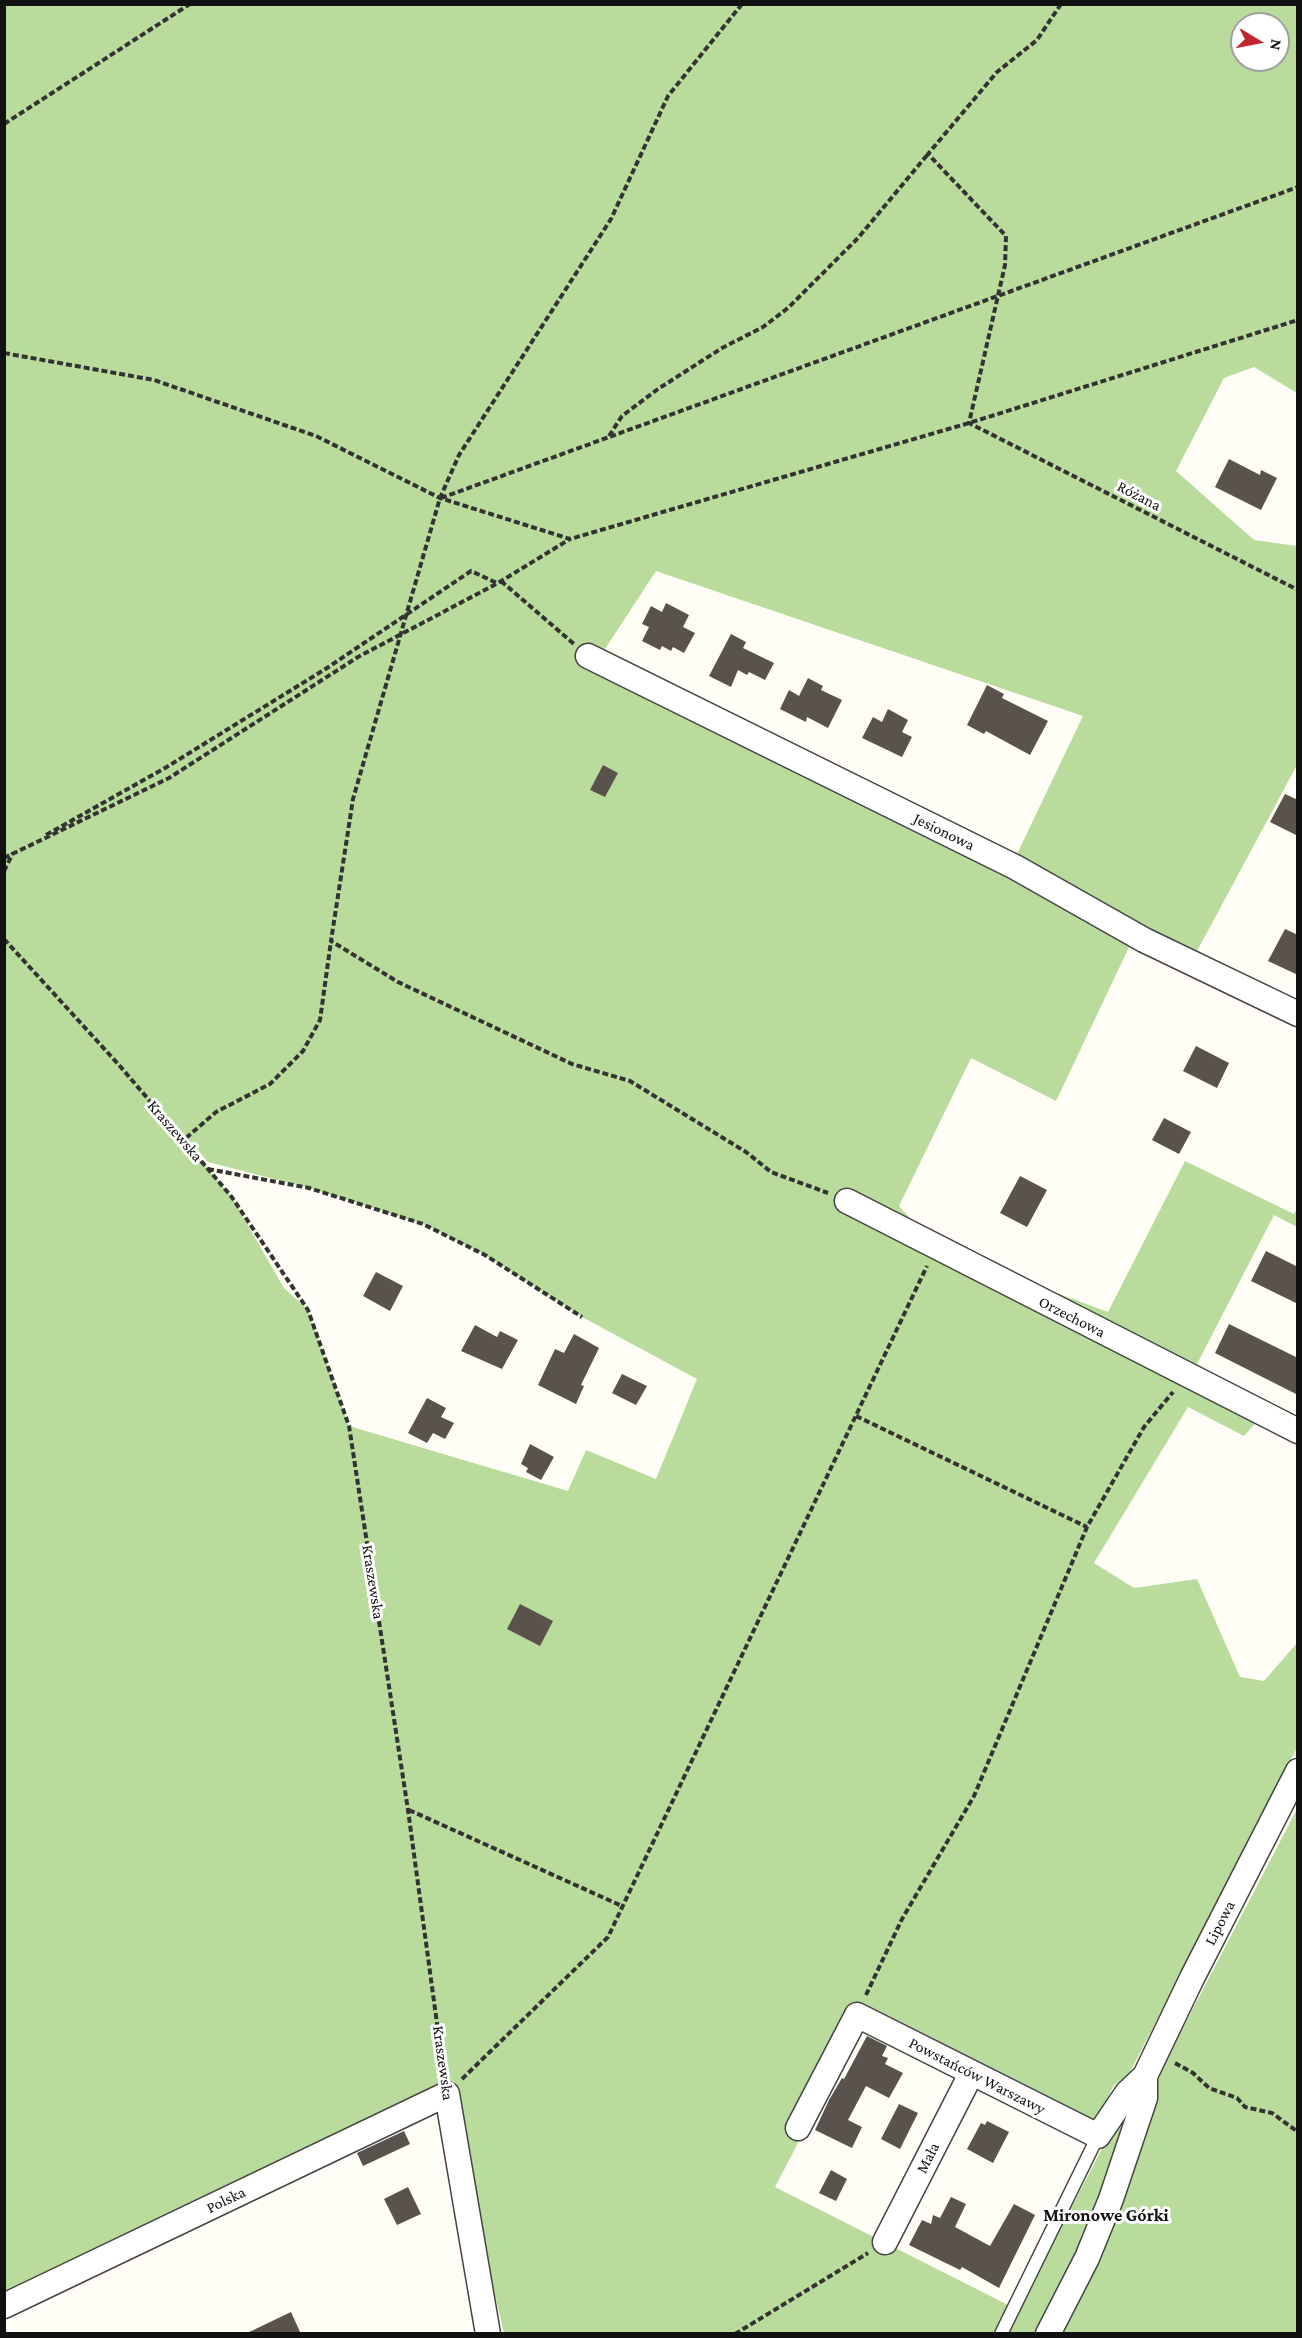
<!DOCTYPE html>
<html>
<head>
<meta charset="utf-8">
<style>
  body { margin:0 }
  #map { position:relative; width:1302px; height:2338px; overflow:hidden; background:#fffdf5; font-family:"Crimson Pro",serif }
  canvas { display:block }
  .frame { position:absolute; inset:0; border:6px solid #111; pointer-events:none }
  .north { position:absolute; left:1230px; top:12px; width:60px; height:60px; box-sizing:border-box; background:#fff; border:2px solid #a0a0a0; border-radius:50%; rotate:100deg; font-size:16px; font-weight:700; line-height:24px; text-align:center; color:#111 }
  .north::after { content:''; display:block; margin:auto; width:21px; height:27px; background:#c4262e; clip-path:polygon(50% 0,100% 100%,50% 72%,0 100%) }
</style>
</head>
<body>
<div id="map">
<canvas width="1302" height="2338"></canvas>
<div class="frame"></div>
<div class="north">N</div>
</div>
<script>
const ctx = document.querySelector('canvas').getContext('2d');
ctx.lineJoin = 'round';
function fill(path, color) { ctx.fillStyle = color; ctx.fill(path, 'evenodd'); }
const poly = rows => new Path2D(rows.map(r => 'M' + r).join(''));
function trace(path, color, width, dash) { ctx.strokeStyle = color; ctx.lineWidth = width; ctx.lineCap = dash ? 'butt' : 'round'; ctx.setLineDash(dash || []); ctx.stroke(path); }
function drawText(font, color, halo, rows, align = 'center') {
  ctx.font = font + ' "Crimson Pro",serif'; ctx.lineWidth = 6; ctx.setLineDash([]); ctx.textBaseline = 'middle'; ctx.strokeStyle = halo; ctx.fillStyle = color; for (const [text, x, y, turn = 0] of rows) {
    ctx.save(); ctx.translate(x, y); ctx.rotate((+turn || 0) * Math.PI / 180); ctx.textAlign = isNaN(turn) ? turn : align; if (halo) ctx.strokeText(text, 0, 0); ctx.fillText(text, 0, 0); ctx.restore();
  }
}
fill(poly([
  [5,5,1297,5,1297,393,1254,367,1224,378,1176,471,1254,540,1297,546,1297,765,1196,953,1140,924,1056,1101,971,1058,899,1206,936,1248,1108,1312,1185,1161,1294,1214,1297,1209,1297,1227,1274,1215,1197,1364,1270,1407,1244,1436,1188,1407,1094,1563,1134,1588,1197,1579,1240,1677,1264,1681,1297,1643,1297,1748,1128,2076,1114,2085,1093,2126,867,2011,775,2187,1010,2306,1016,2314,1121,2112,1133,2113,1110,2181,1041,2333,504,2333,447,2094,5,2307],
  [1242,24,1278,24,1278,60,1242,60],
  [656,571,1083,716,1017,854,605,649],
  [139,1087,208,1162,309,1188,423,1224,485,1255,582,1317,697,1379,656,1479,586,1450,568,1491,349,1426,308,1310,284,1288,231,1196],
  [1297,1809,1297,2333,1060,2334,1141,2133,1163,2066]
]), '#b9dc9c');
fill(poly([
  [1229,459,1260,475,1261,470,1277,478,1261,510,1215,487],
  [666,603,689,615,683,627,695,633,684,653,673,647,671,651,662,646,660,650,642,641,649,627,642,624,651,606,662,612],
  [731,634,746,642,743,648,774,663,765,680,749,672,747,675,738,670,731,687,709,676],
  [808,678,823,686,821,690,842,700,828,728,807,717,806,722,780,709,789,690,799,696],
  [987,685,1004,694,1002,698,1048,721,1030,755,986,731,984,734,967,725],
  [888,709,908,720,902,732,912,737,902,757,862,738,873,717,882,722],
  [603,765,618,773,605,797,590,790],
  [1285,794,1298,800,1298,836,1270,822],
  [1285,929,1298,935,1298,975,1268,961],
  [1196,1046,1229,1063,1217,1088,1183,1071],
  [1164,1118,1191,1132,1179,1154,1152,1140],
  [1020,1176,1047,1190,1027,1227,1000,1213],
  [1266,1251,1298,1267,1298,1304,1251,1281],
  [376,1272,403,1286,390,1311,363,1296],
  [1229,1324,1298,1358,1298,1395,1215,1353],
  [475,1325,497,1337,500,1331,518,1340,502,1369,461,1351],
  [574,1334,599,1348,581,1385,584,1386,576,1404,538,1385,555,1349,564,1353],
  [622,1374,647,1386,636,1405,612,1393],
  [427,1398,446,1408,441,1417,454,1423,445,1439,433,1433,427,1443,408,1433],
  [530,1444,554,1457,541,1480,526,1472,528,1468,521,1464],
  [520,1604,553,1621,540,1646,507,1629],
  [867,2036,887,2046,882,2056,888,2058,885,2064,903,2073,889,2098,866,2086,848,2120,862,2127,852,2148,815,2130,829,2100,842,2078,844,2079],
  [899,2104,918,2113,900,2149,881,2139],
  [987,2121,1009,2132,993,2163,967,2149,981,2123,985,2125],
  [404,2131,410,2144,363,2166,357,2153],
  [831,2170,847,2179,836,2201,819,2193],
  [408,2187,421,2214,397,2225,384,2199],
  [951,2197,966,2204,955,2227,990,2246,1014,2204,1035,2215,999,2288,962,2267,960,2270,909,2245,922,2220,931,2224,933,2215,940,2218],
  [291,2312,301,2334,245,2334]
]), '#5a524d');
const service = poly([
  [1001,2334,1098,2136]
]);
const minor = poly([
  [588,656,1015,867,1144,940,1298,1014],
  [847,1201,1298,1431],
  [798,2128,857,2015,1098,2136,1127,2093,1145,2076],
  [885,2242,971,2074],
  [4,2306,447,2094,488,2334],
  [1048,2334,1087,2258,1111,2199,1145,2098,1145,2076,1192,1978,1298,1771]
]);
trace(service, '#444', 15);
trace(minor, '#444', 27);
trace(poly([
  [742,4,668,96,611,219,459,455,440,498,353,799,331,941,398,982,572,1064,630,1081,746,1152,771,1172,828,1193],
  [1061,4,1037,40,997,72,928,154,1006,236,1005,265,969,423,1298,590],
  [4,124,190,4],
  [4,353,154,380,316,436,440,498,570,539,969,423,1298,320],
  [609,436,622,416,658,389,722,348,763,327,788,308,858,238,928,154],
  [441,498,1298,187],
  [501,581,574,644],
  [46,835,165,768,327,668,471,571,497,583],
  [4,858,169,778,358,657,498,583,570,539],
  [4,871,13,853],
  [4,939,119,1065,231,1196,308,1310,349,1426,408,1810,444,2075],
  [186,1138,216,1112,270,1084,303,1051,320,1020,331,941],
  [208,1169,309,1188,423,1224,485,1255,582,1317],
  [856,1416,1087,1527],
  [409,1810,622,1906],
  [866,1995,902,1919,974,1796,1087,1527,1144,1427,1173,1392],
  [1175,2063,1193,2073,1209,2088,1237,2098,1245,2107,1272,2113,1298,2132],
  [462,2079,608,1937,927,1266],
  [735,2334,868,2253]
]), '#333', 4, [6, 3]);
trace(service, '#fff', 12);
trace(minor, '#fff', 24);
drawText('16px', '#111', '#fff', [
  ["Różana",1139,496,27],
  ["Jesionowa",944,832,26],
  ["Kraszewska",175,1131,49],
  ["Orzechowa",1072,1317,27],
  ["Kraszewska",373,1582,81],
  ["Lipowa",1220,1923,-63],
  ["Kraszewska",443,2063,82],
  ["Powstańców Warszawy",977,2076,27],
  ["Mała",928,2158,-63],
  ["Polska",226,2200,-26]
]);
drawText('bold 18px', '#111', '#fff', [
  ["Mironowe Górki",1106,2215]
]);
</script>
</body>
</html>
